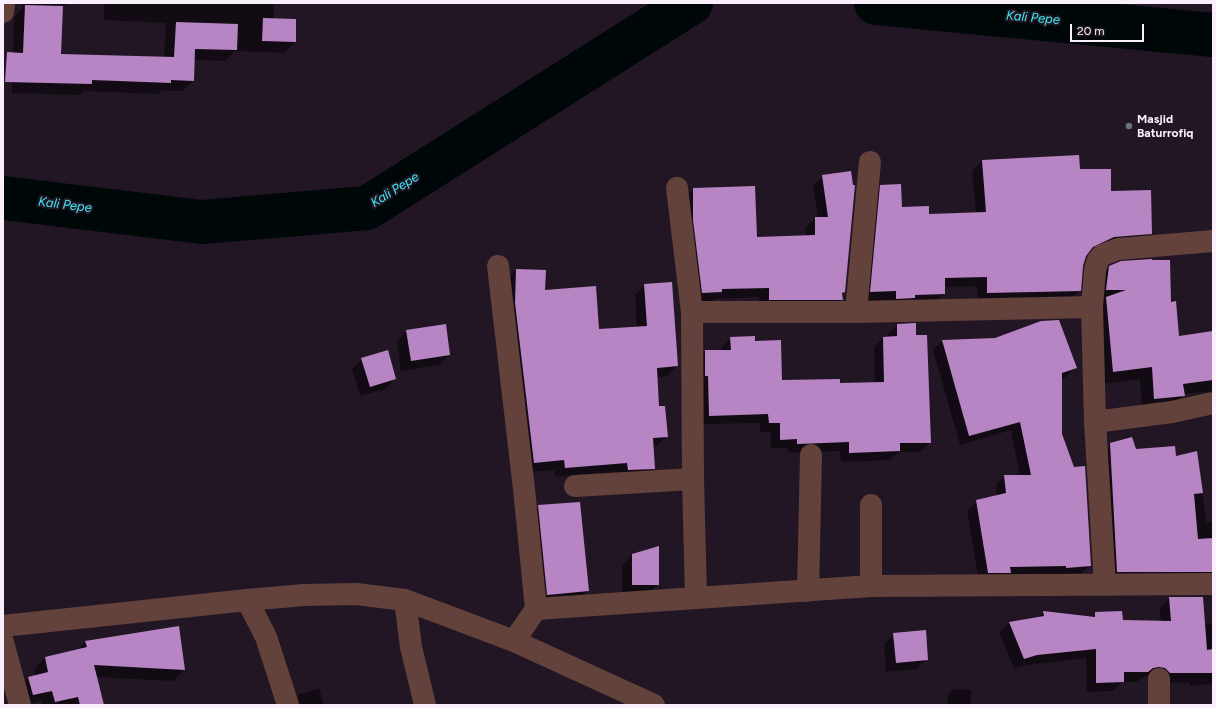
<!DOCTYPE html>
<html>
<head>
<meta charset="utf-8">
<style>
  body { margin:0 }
  #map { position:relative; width:1216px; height:708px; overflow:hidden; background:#221625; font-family:Figtree,sans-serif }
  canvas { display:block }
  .frame { position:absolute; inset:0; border:4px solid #f9f0fb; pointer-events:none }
  .scale { position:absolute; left:1070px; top:24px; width:74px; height:18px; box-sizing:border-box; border:2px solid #f9f0fb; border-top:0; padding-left:5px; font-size:12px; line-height:14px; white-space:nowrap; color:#f9f0fb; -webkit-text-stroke:3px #221625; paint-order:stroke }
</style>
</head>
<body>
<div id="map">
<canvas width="1216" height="708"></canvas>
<div class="frame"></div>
<div class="scale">20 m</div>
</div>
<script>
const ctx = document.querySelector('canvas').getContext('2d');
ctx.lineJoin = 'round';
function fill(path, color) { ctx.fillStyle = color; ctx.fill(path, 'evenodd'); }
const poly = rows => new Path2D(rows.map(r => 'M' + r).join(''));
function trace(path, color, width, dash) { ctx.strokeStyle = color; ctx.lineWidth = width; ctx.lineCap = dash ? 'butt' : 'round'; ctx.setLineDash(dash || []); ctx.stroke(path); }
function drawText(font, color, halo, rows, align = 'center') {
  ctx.font = font + ' Figtree,sans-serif'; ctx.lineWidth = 4; ctx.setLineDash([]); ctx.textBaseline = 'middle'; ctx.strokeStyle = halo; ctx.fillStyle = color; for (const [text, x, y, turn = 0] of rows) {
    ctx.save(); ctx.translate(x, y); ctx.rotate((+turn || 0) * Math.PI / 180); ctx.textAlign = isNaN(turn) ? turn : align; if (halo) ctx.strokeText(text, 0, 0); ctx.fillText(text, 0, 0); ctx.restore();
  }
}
fill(poly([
  [22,3,69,3,62,8,60,55,164,58,166,23,104,20,104,3,274,3,274,20,295,42,284,53,235,51,225,61,193,60,193,81,182,91,162,91,159,94,84,91,80,95,12,93,14,17,22,9],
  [982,161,1079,170,1110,192,1151,233,1141,243,1103,247,1086,254,1082,266,1080,290,1070,300,978,302,977,286,944,287,944,294,934,303,887,308,887,300,861,301,871,195,881,186,901,208,928,215,976,214,972,171],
  [823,176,844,292,841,295,842,299,832,309,760,309,759,297,715,299,712,302,693,302,683,199,693,189,756,238,806,236,805,228,815,218,818,218,813,186],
  [1110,266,1170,303,1178,338,1213,332,1213,391,1184,394,1171,409,1142,411,1140,379,1101,384,1097,279],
  [516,270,598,330,637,327,635,295,645,285,677,366,667,376,656,377,659,407,666,437,656,447,653,447,654,468,644,478,618,480,618,472,555,477,554,470,524,472,506,280],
  [897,325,930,443,920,452,898,452,890,460,841,462,840,451,789,453,788,448,771,448,771,432,760,432,760,423,701,424,696,361,705,351,722,351,722,347,731,338,754,342,781,382,839,384,875,383,874,347,883,338,888,337,888,334],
  [407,331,449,355,439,365,401,371,397,341],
  [942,341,1076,368,1066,377,1061,379,1061,434,1090,565,1081,574,979,582,967,510,977,501,997,496,996,485,1005,476,1020,476,1011,430,960,445,933,350],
  [362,359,395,379,385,389,360,396,352,369],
  [1111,444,1136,451,1175,457,1196,453,1207,523,1213,522,1213,586,1104,584,1098,457],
  [539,506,588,591,578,601,537,604,529,516],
  [632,555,658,584,648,594,622,595,622,565],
  [1170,598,1204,624,1213,623,1213,684,1190,686,1190,683,1160,682,1155,678,1148,676,1142,678,1137,682,1122,682,1113,691,1087,692,1086,658,1027,665,1014,668,999,633,1009,623,1038,618,1044,612,1091,617,1096,613,1122,621,1161,622,1160,608],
  [179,627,184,670,173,681,96,677,103,705,42,705,41,701,24,705,17,689,29,677,36,676,34,669,45,658,77,651,85,642],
  [894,634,927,659,917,669,886,672,884,644],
  [319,688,324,705,289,705,298,695],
  [953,689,971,690,971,705,947,705,948,694]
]), '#0007');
trace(poly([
  [876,3,1213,35],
  [3,198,202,222,367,208,691,3]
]), '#000708', 44);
fill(poly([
  [25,5,63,6,61,54,174,57,176,22,238,24,237,50,195,49,194,81,171,80,171,83,92,80,92,84,5,82,7,52,23,53],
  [263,18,296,19,296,42,262,41],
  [1079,155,1080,169,1111,169,1111,191,1151,190,1152,234,1114,237,1093,247,1086,256,1083,266,1081,291,987,293,987,277,945,278,945,294,915,295,915,298,896,299,896,291,870,292,880,185,901,184,902,207,929,206,929,214,986,212,982,160],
  [851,171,853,185,855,185,845,292,842,293,843,300,769,300,769,288,722,289,722,292,702,293,693,220,693,188,755,186,757,237,815,235,815,217,828,217,822,175],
  [1152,259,1152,260,1170,260,1171,302,1176,301,1179,336,1213,331,1213,380,1183,384,1185,396,1154,399,1152,367,1113,372,1106,297,1126,290,1106,290,1109,266,1121,261],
  [516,269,546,270,545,290,596,286,599,329,647,326,644,284,672,282,678,366,657,368,659,406,665,406,668,437,653,438,655,469,628,470,627,463,565,468,564,460,534,463,515,303],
  [1059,320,1077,368,1062,373,1062,434,1074,467,1085,466,1091,566,1066,568,1066,566,1010,567,1011,573,988,573,976,500,1006,493,1004,475,1031,475,1020,422,969,436,942,340,995,338,1041,321],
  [916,323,916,335,927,335,931,443,900,443,900,451,849,453,849,442,797,444,797,439,780,440,780,423,769,423,768,414,709,416,708,376,705,376,705,350,731,350,730,337,755,336,755,341,781,340,782,380,840,379,840,383,884,382,883,337,897,336,897,324],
  [446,324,450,355,411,361,406,330],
  [388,350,396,379,370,387,361,358],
  [1132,437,1136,449,1175,446,1176,456,1197,451,1203,493,1194,494,1198,539,1213,538,1213,572,1117,572,1110,443],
  [580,502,589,591,547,595,538,505],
  [659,546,659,585,632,585,632,554],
  [1169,597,1203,597,1207,650,1213,649,1213,673,1170,673,1165,668,1159,667,1153,668,1148,672,1124,672,1124,682,1096,683,1096,649,1037,655,1024,659,1009,622,1044,616,1043,611,1095,617,1095,612,1122,611,1123,620,1171,621],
  [179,626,185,670,94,665,104,705,80,705,78,697,55,702,52,691,33,695,28,677,48,672,45,657,87,647,85,641],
  [926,630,928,660,896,663,893,633]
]), '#b885c4');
trace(poly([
  [3,12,4,3],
  [677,188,692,312,693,479,696,598],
  [498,266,524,489,536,609,514,641],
  [692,312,856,312,1092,307],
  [856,312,870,162],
  [1095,422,1172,412,1213,403],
  [575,486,693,479],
  [1105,585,1095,422,1092,307,1095,270,1098,260,1102,255,1118,249,1213,241],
  [871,586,871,505],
  [808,591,811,455],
  [247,600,266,637,288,705],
  [405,600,411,647,425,705],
  [536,609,871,586,1213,584],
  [3,626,247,600,304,595,356,594,405,600,514,641,654,705],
  [3,642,20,705],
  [1159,679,1159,705]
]), '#63423c', 22);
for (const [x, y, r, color] of [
  [1129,126,4,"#6b7280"]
]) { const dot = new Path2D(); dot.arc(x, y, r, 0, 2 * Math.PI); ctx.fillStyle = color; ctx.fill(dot); trace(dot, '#221625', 1.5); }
drawText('bold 12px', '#f9f0fb', '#221625', [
  ["Masjid",1137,119],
  ["Baturrofiq",1137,133]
], 'left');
drawText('italic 13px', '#3dedf3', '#221625', [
  ["Kali Pepe",1033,18,5],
  ["Kali Pepe",395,190,-32],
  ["Kali Pepe",65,205,7]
]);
</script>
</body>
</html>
